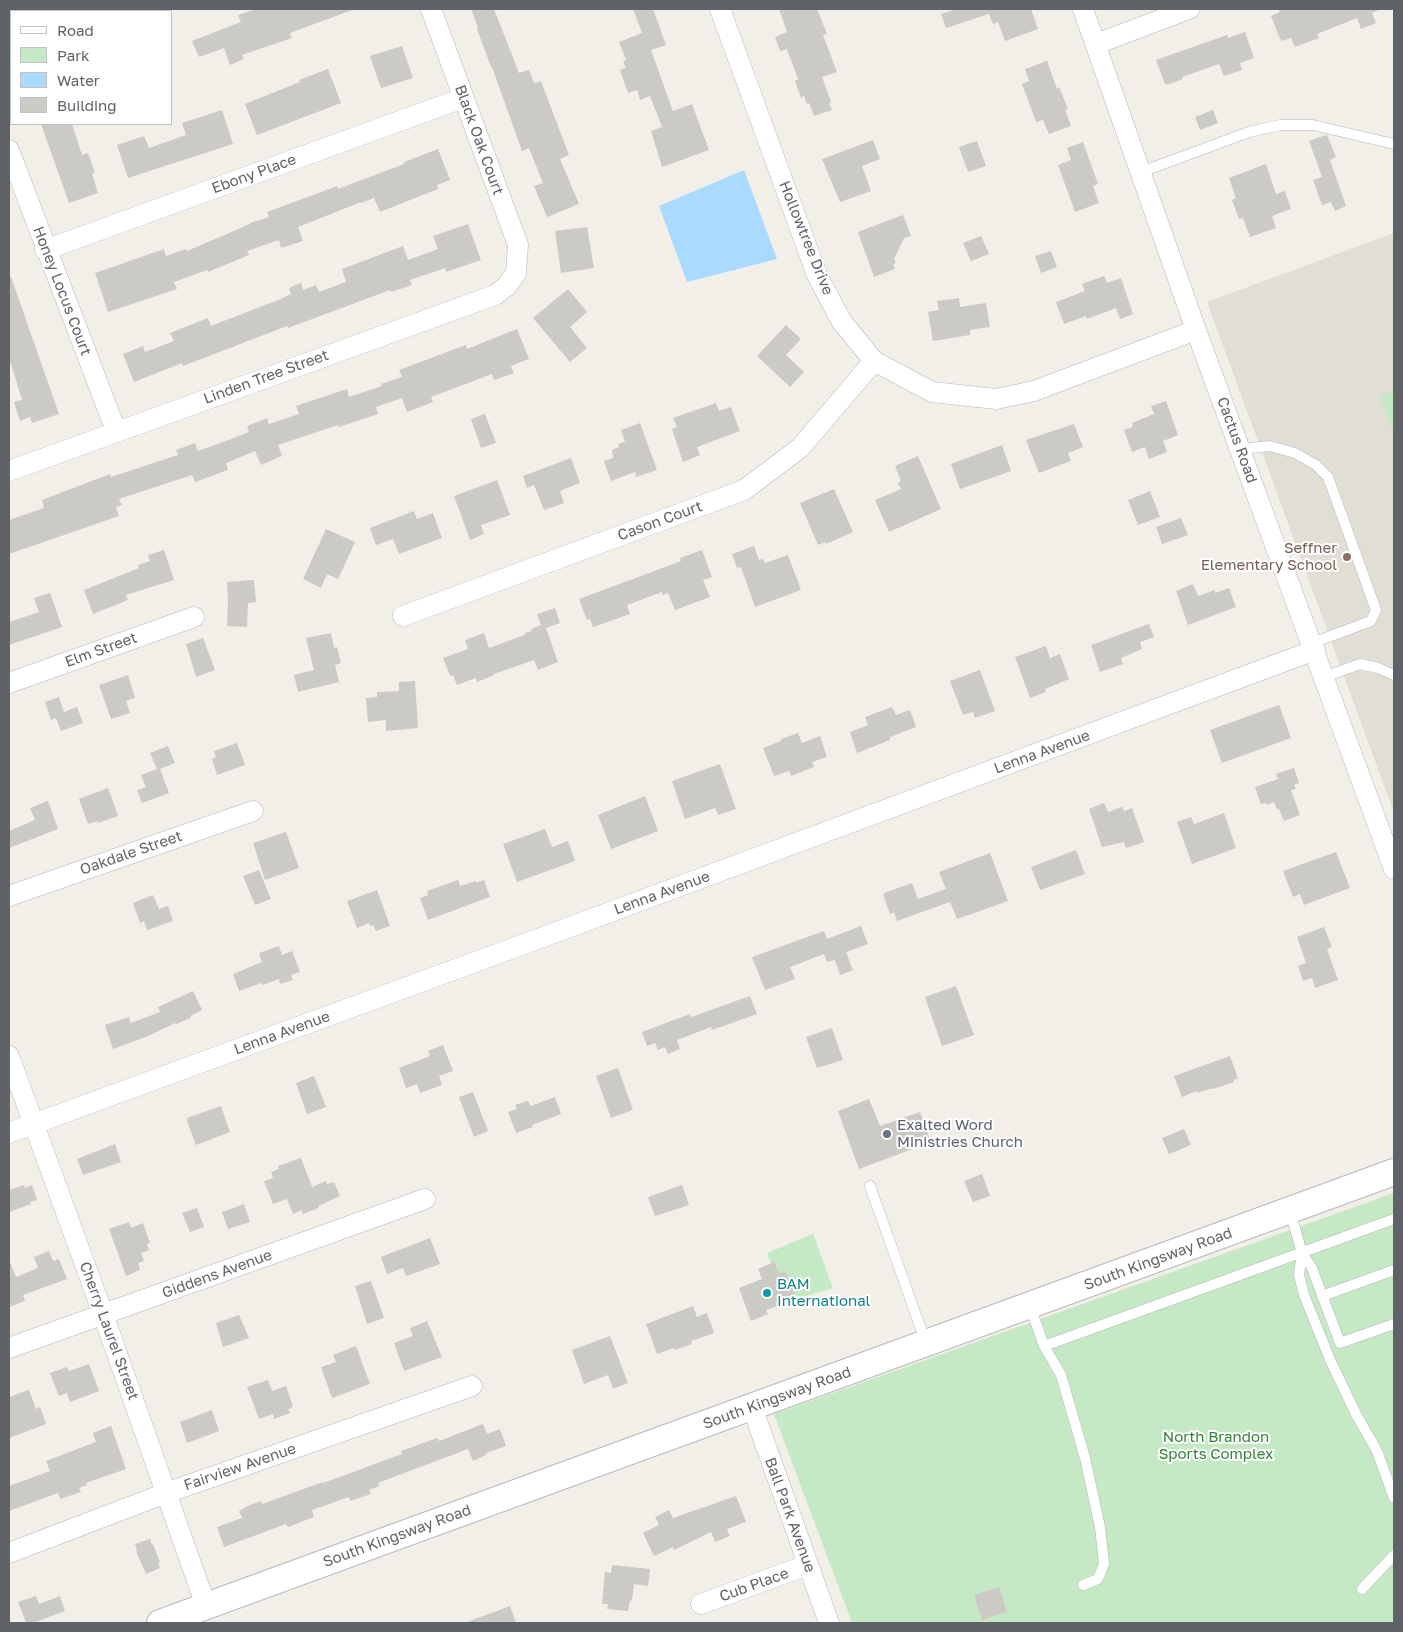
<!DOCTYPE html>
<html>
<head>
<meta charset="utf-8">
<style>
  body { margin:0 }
  #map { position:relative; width:1403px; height:1632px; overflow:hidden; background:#f1efe8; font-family:"Golos Text",sans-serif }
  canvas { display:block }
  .frame { position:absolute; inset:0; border:10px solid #5f6368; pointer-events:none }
  .legend { position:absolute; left:10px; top:10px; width:162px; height:115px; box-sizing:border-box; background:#fff; border:1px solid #bfc1c3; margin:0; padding:6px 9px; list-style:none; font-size:15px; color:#5f6368 }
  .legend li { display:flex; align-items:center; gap:10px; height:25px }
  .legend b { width:25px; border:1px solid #bfc1c3 }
</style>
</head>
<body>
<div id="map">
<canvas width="1403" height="1632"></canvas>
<div class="frame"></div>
<ul class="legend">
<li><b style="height:6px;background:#fff"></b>Road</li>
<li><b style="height:14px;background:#c5e8c5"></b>Park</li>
<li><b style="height:14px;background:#aadaff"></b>Water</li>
<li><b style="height:14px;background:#cccac5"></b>Building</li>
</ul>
</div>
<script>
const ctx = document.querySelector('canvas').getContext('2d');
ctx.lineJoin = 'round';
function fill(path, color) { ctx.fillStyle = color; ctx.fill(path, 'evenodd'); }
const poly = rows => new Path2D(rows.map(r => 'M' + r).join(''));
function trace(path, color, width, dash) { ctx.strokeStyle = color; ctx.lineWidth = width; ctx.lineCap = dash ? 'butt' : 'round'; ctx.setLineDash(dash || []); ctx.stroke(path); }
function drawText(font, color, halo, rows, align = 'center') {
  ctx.font = font + ' "Golos Text",sans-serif'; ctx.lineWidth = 4; ctx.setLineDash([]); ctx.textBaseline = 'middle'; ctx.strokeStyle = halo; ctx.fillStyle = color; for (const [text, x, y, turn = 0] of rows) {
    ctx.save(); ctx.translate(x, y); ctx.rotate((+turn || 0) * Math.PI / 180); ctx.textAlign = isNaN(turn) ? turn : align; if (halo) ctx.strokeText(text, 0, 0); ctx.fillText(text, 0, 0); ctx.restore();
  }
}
fill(poly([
  [1394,233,1394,813,1207,302]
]), '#e1ded6');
fill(poly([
  [1394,391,1394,435,1380,396],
  [1394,1193,1394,1623,852,1623,774,1414],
  [813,1234,833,1288,796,1299,786,1271,779,1273,776,1263,771,1264,767,1253]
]), '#c5e8c5');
fill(poly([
  [744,170,777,259,687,282,659,206]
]), '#aadaff');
fill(poly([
  [256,9,352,9,352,10,290,33,292,38,242,55,244,59,230,65,224,48,199,57,192,41,241,22,238,15],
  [471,9,494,9,519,73,529,70,534,83,541,81,569,155,560,159,579,204,547,217,534,186,543,183,529,148,522,151,492,67,491,67,477,29,478,28],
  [633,9,653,9,666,45,651,50,673,111,692,104,709,150,662,167,651,131,662,127,650,96,640,100,637,90,628,93,620,70,626,68,623,61,626,60,619,42,642,33],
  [779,9,817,9,827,34,823,35,837,72,822,77,831,102,829,103,832,110,814,116,809,103,807,104,804,96,801,98,795,81,798,79,787,49,780,51,775,37,787,32],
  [956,9,1031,9,1038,29,1005,41,998,22,993,24,989,14,946,28,941,14],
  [1278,9,1379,9,1379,10,1372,13,1376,23,1361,29,1357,18,1317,34,1319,38,1295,47,1291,38,1282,41,1280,39,1271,16,1280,12],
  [1245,32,1254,58,1240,63,1242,70,1224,76,1219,64,1182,77,1183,79,1167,85,1166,83,1165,84,1156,60,1227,35,1228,38],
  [402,46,413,78,381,88,370,56],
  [1047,61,1057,89,1059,87,1068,109,1065,110,1071,126,1049,134,1043,120,1036,122,1022,84,1029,81,1025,69],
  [328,69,341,103,257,135,245,104,300,82,299,80],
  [222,110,233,144,128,178,117,145,144,136,149,148,186,135,182,123],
  [1213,110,1218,123,1200,130,1195,117],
  [41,124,72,124,82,155,88,153,95,173,92,174,98,193,69,203],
  [1326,135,1327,135,1336,157,1330,160,1346,206,1335,211,1331,202,1322,205,1313,180,1322,177,1309,141],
  [873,140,880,159,862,166,871,191,840,202,822,159],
  [977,141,986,166,968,172,959,147],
  [1083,142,1098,184,1093,186,1099,203,1075,212,1058,165,1071,160,1067,148],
  [438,149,450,180,437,185,438,189,380,212,374,198,361,203,361,202,298,227,303,241,281,248,279,240,247,251,249,255,208,272,207,270,174,282,177,289,108,312,95,273,164,249,166,256,186,249,187,251,250,224,250,223,269,217,267,212,337,186,338,189,404,164,404,162],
  [1266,164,1276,194,1285,191,1291,209,1272,216,1276,228,1250,237,1243,218,1239,219,1232,200,1236,198,1229,178],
  [903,215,911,236,904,238,894,259,896,263,893,264,895,269,874,277,858,232],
  [468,224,481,260,446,272,445,268,410,280,412,285,391,292,390,290,288,328,287,326,183,366,182,363,134,382,123,354,143,346,145,352,174,341,170,333,208,318,211,326,278,300,291,294,289,288,301,283,303,290,316,285,319,292,346,282,342,269,403,246,408,260,438,249,433,236],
  [587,227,594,268,561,273,555,231],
  [981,236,989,254,971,261,963,243],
  [1051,251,1057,267,1041,273,1035,256],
  [1104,276,1107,283,1121,278,1133,314,1120,319,1116,308,1087,319,1086,316,1064,324,1056,302,1085,291,1082,284],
  [9,277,11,277,59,414,32,423,30,417,20,421,14,402,22,400,11,364,9,365],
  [568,289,587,312,570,327,587,348,570,362,533,318],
  [959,298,960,307,986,303,990,327,970,330,970,335,933,341,928,312,939,310,937,301],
  [786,325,801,339,786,355,804,372,790,387,757,356],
  [517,329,529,359,511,366,514,373,494,380,492,374,431,397,433,402,407,412,402,398,376,407,378,414,339,427,338,425,278,445,282,456,261,465,255,451,226,463,228,470,195,482,192,475,119,499,122,505,116,507,119,516,9,554,9,520,44,508,42,500,110,474,111,477,178,455,176,450,195,443,198,451,218,444,249,432,247,426,267,418,269,424,299,414,296,406,347,389,349,397,382,386,381,384,402,377,399,370,466,345,467,349],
  [1166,401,1178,435,1163,441,1167,452,1149,459,1145,447,1132,452,1124,430,1133,427,1132,423,1154,414,1151,406],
  [716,403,719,411,731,407,740,431,697,447,700,455,683,462,672,429,677,427,673,418],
  [485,414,496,443,481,448,471,419],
  [640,423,657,470,636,477,635,472,611,481,604,461,613,458,612,450,619,447,618,444,625,442,621,430],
  [1074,424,1083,447,1068,453,1071,461,1039,473,1026,440],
  [1002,445,1011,471,960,489,951,464],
  [918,456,941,509,889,532,875,500,901,489,898,483,901,481,895,466],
  [571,458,580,483,560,491,564,503,544,510,534,485,527,488,523,476],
  [497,480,510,515,481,525,484,534,470,540,454,496],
  [834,489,853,532,826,544,825,542,818,545,800,503],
  [1150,491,1160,517,1138,525,1128,500],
  [414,511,417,519,433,513,442,538,399,554,393,539,376,545,370,528],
  [1181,518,1188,535,1162,544,1156,527],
  [326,529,355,542,338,579,327,574,321,588,303,579],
  [754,546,759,560,763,559,765,563,788,555,801,590,755,607,741,567,737,568,732,554],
  [164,550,174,580,126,595,128,600,93,614,84,590,139,568,138,565,150,561,148,555],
  [702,550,712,577,703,580,710,597,675,610,668,593,663,595,662,592,627,605,630,614,593,627,590,619,587,620,579,599,681,561,680,558],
  [254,580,256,602,248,603,247,627,227,626,228,600,227,582],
  [1193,584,1198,596,1215,590,1215,593,1229,588,1236,607,1188,625,1176,591],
  [50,593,62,627,9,645,9,622,39,612,34,598],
  [555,608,560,623,546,628,558,662,538,670,534,660,494,674,494,675,477,682,476,678,457,685,453,675,450,676,443,658,468,649,465,640,484,633,489,648,525,635,525,633,532,631,531,629,541,625,537,614],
  [1149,624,1154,637,1140,642,1142,649,1121,658,1123,664,1100,672,1091,645],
  [331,633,334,648,337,647,341,663,335,665,339,682,298,692,294,675,314,670,306,638],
  [203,638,215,670,196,677,186,644],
  [1046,646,1050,658,1060,654,1069,679,1045,689,1046,692,1030,698,1015,657],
  [980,670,995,711,975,718,973,712,963,715,950,681],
  [128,675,135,698,126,701,130,713,111,719,99,685],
  [415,681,418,728,386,731,386,720,368,722,366,698,377,697,377,692,399,691,399,682],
  [59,697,64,712,77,707,83,723,61,731,56,718,51,720,45,702],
  [1279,705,1291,738,1222,763,1210,730],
  [892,707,896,715,910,710,916,727,890,737,890,740,857,753,850,732,868,725,865,717],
  [798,733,802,743,820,736,827,757,812,762,814,767,791,776,789,771,774,776,763,748,781,741,781,739],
  [237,743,245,765,217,775,212,759,216,757,214,751],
  [168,746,175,763,160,769,169,793,142,803,137,790,146,787,141,775,157,769,150,753],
  [720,764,736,809,718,815,715,808,685,819,672,781],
  [1294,768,1299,783,1294,785,1296,789,1291,790,1300,815,1284,821,1279,809,1277,809,1274,802,1266,805,1266,803,1261,804,1255,787,1278,779,1276,774],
  [108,788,118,816,98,823,97,821,88,824,79,799],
  [645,796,658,831,611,849,598,815],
  [48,801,58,829,9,848,9,831,35,820,30,808],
  [1104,803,1108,812,1122,807,1124,811,1132,808,1144,842,1126,848,1124,842,1102,847,1089,809],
  [1224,813,1236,848,1192,864,1177,822,1191,817,1194,824],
  [545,829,552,847,568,841,575,861,517,882,503,844],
  [286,832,299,868,265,880,253,843],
  [1076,850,1085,874,1040,890,1031,867],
  [1336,852,1350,888,1304,905,1300,894,1293,897,1283,871],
  [990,853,1008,901,957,919,950,902,897,921,894,912,890,914,883,894,887,892,912,883,918,899,946,889,939,872],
  [259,870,271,899,255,905,243,876],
  [458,880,460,886,476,881,476,883,484,880,490,897,428,920,420,898,428,895,427,891],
  [377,890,390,926,376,931,373,925,370,926,369,923,357,928,347,901],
  [153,895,159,909,168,906,173,921,147,930,144,921,140,923,133,903],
  [861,926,868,944,846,952,853,970,840,975,835,960,827,962,824,954,790,967,795,979,765,990,752,957,824,931,827,939],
  [1324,927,1332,947,1327,949,1338,980,1315,988,1312,978,1303,981,1298,966,1306,963,1297,937],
  [279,946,282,955,292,951,300,972,291,975,293,980,280,984,279,979,262,985,261,983,239,991,233,974,262,962,259,953],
  [956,986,974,1035,942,1046,925,997],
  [193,991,202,1010,190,1016,191,1018,176,1024,175,1023,148,1036,113,1049,105,1025,129,1017,131,1023,160,1012,158,1007],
  [750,996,757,1014,712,1030,711,1027,677,1040,680,1049,668,1054,665,1047,658,1050,655,1043,647,1046,642,1032,690,1014,691,1017],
  [832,1028,843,1060,817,1068,806,1037],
  [443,1045,453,1071,439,1076,442,1085,420,1093,417,1084,406,1088,399,1068,430,1056,428,1051],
  [1230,1056,1238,1078,1234,1080,1234,1082,1213,1089,1213,1088,1197,1093,1197,1091,1182,1097,1174,1076],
  [618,1068,633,1110,611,1118,596,1076],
  [314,1076,326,1107,307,1114,296,1083],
  [473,1092,488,1131,474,1137,459,1097],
  [555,1097,561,1114,532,1125,533,1127,516,1133,508,1112,517,1109,515,1105,528,1101,531,1106],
  [869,1099,880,1126,920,1112,931,1142,859,1169,838,1111],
  [221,1106,230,1132,196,1145,187,1121,188,1121,187,1118],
  [1184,1129,1191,1145,1169,1154,1162,1138],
  [115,1144,121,1162,83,1175,77,1159],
  [301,1158,312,1187,326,1181,327,1184,334,1182,340,1196,318,1206,319,1208,303,1214,301,1210,293,1214,287,1199,273,1204,264,1181,273,1178,271,1172,279,1169,278,1166],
  [982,1174,990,1196,973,1202,964,1181],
  [24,1185,25,1188,32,1185,37,1200,30,1202,31,1204,9,1212,9,1190],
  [682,1185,689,1205,655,1216,648,1197],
  [244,1204,250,1222,228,1229,222,1212],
  [197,1208,204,1227,190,1232,182,1213],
  [129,1222,131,1228,143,1223,150,1243,147,1244,149,1250,141,1253,144,1261,138,1263,140,1270,126,1276,109,1229],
  [430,1238,440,1264,406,1276,403,1268,387,1274,381,1257],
  [49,1251,53,1261,59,1259,67,1279,23,1295,25,1301,9,1307,9,1262,10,1262,16,1277,38,1268,34,1257],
  [775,1262,779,1273,786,1271,796,1299,766,1310,768,1314,751,1321,739,1288,762,1279,758,1269],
  [371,1281,384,1318,367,1324,355,1286],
  [693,1306,697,1317,707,1313,714,1333,691,1341,692,1344,675,1350,674,1348,657,1354,646,1324],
  [239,1315,249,1338,223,1347,216,1323],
  [427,1321,442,1357,404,1371,394,1343,413,1336,410,1328],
  [610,1336,628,1383,613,1389,608,1375,584,1384,572,1350],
  [356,1346,370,1384,332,1398,321,1367,336,1362,333,1355],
  [89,1364,99,1391,70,1402,67,1393,59,1396,50,1373,67,1367,69,1371],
  [268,1380,272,1391,286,1386,293,1407,288,1409,290,1413,274,1419,273,1414,259,1419,247,1387],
  [29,1390,36,1409,40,1407,46,1424,9,1438,9,1397],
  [212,1410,219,1431,187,1443,180,1422],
  [483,1424,487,1434,500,1429,506,1446,486,1453,486,1455,473,1461,468,1449,378,1483,379,1486,369,1490,371,1494,350,1501,349,1497,312,1510,314,1517,288,1527,286,1524,224,1547,217,1527,242,1518,239,1511,250,1505,261,1501,262,1504,323,1482,323,1483,402,1454,401,1451,437,1438,439,1441],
  [111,1426,126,1469,86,1483,87,1485,79,1488,81,1492,60,1499,58,1493,9,1511,9,1486,50,1471,46,1461,96,1442,93,1433],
  [736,1496,746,1522,727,1529,730,1536,715,1542,711,1532,674,1550,673,1547,654,1556,643,1533,659,1525,655,1517,669,1510,673,1518],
  [150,1539,152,1545,153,1544,160,1562,158,1562,160,1568,146,1574,136,1551,137,1550,135,1544],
  [612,1565,650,1569,648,1586,634,1584,632,1601,630,1600,628,1611,607,1609,608,1604,602,1604,605,1572,611,1573],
  [999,1587,1007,1612,982,1620,974,1595],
  [36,1596,39,1604,60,1596,65,1611,33,1623,26,1623,18,1602],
  [510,1606,516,1623,467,1623,467,1622]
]), '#cccac5');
const service = poly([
  [1141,172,1249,132,1280,125,1313,125,1394,144],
  [1241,452,1251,448,1270,446,1295,453,1316,465,1328,477,1376,610,1371,621,1312,643],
  [1324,677,1360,664,1378,668,1394,675],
  [870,1186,926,1343],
  [1290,1211,1302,1253,1299,1275,1304,1295,1331,1362,1357,1416,1377,1451,1394,1498],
  [1302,1253,1312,1268,1340,1343,1394,1324],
  [1322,1296,1394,1270],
  [1030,1306,1044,1346,1394,1219],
  [1044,1346,1061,1375,1085,1458,1100,1527,1104,1564,1098,1579,1083,1585],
  [1362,1589,1394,1555]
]);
const minor = poly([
  [720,9,817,275,842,322,874,361,932,392,996,399,1034,391,1196,330],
  [1083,9,1196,330,1394,869],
  [1096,44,1189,9],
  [9,150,116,431],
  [45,250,463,98],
  [9,471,495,295,507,286,516,273,518,245,431,9],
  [403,616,744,490,800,448,874,361],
  [9,683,194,617],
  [9,896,253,811],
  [9,1056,103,1314,206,1606],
  [9,1133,527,943,1315,650],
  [9,1348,425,1199],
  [752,1407,829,1623],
  [9,1553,166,1493,472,1386],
  [701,1604,807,1565]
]);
const tertiary = poly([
  [160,1623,1394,1172]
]);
trace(service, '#b5b8bc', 11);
trace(minor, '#b5b8bc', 21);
trace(tertiary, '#b5b8bc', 28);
trace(service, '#fff', 10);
trace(minor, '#fff', 20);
trace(tertiary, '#fff', 26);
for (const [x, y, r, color] of [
  [1347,557,5,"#8d6e63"],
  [887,1134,5,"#6b7280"],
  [767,1293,5,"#0f9aa8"]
]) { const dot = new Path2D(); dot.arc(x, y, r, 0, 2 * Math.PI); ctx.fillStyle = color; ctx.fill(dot); trace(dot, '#fff', 2); }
drawText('15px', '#5f6368', '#fff', [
  ["Black Oak Court",479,140,70],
  ["Ebony Place",254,174,-20],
  ["Hollowtree Drive",806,238,68],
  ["Honey Locus Court",62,291,69],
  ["Linden Tree Street",266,377,-20],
  ["Cactus Road",1237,440,70],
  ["Cason Court",660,521,-20],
  ["Elm Street",101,650,-20],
  ["Lenna Avenue",1042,752,-20],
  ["Oakdale Street",131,853,-19],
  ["Lenna Avenue",662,893,-20],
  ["Lenna Avenue",282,1033,-20],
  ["South Kingsway Road",1158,1259,-20],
  ["Giddens Avenue",217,1274,-20],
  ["Cherry Laurel Street",109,1331,70],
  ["South Kingsway Road",777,1398,-20],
  ["Fairview Avenue",240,1467,-19],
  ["Ball Park Avenue",790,1515,70],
  ["South Kingsway Road",397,1536,-20],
  ["Cub Place",754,1585,-20]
]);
drawText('15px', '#785e54', '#fff', [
  ["Seffner",1337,548],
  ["Elementary School",1337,565]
], 'right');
drawText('15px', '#5b616d', '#fff', [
  ["Exalted Word",897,1125],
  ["Ministries Church",897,1142]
], 'left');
drawText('15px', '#0d838f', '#fff', [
  ["BAM",777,1284],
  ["International",777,1301]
], 'left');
drawText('15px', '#348238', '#fff', [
  ["North Brandon",1216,1437],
  ["Sports Complex",1216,1454]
]);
</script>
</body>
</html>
